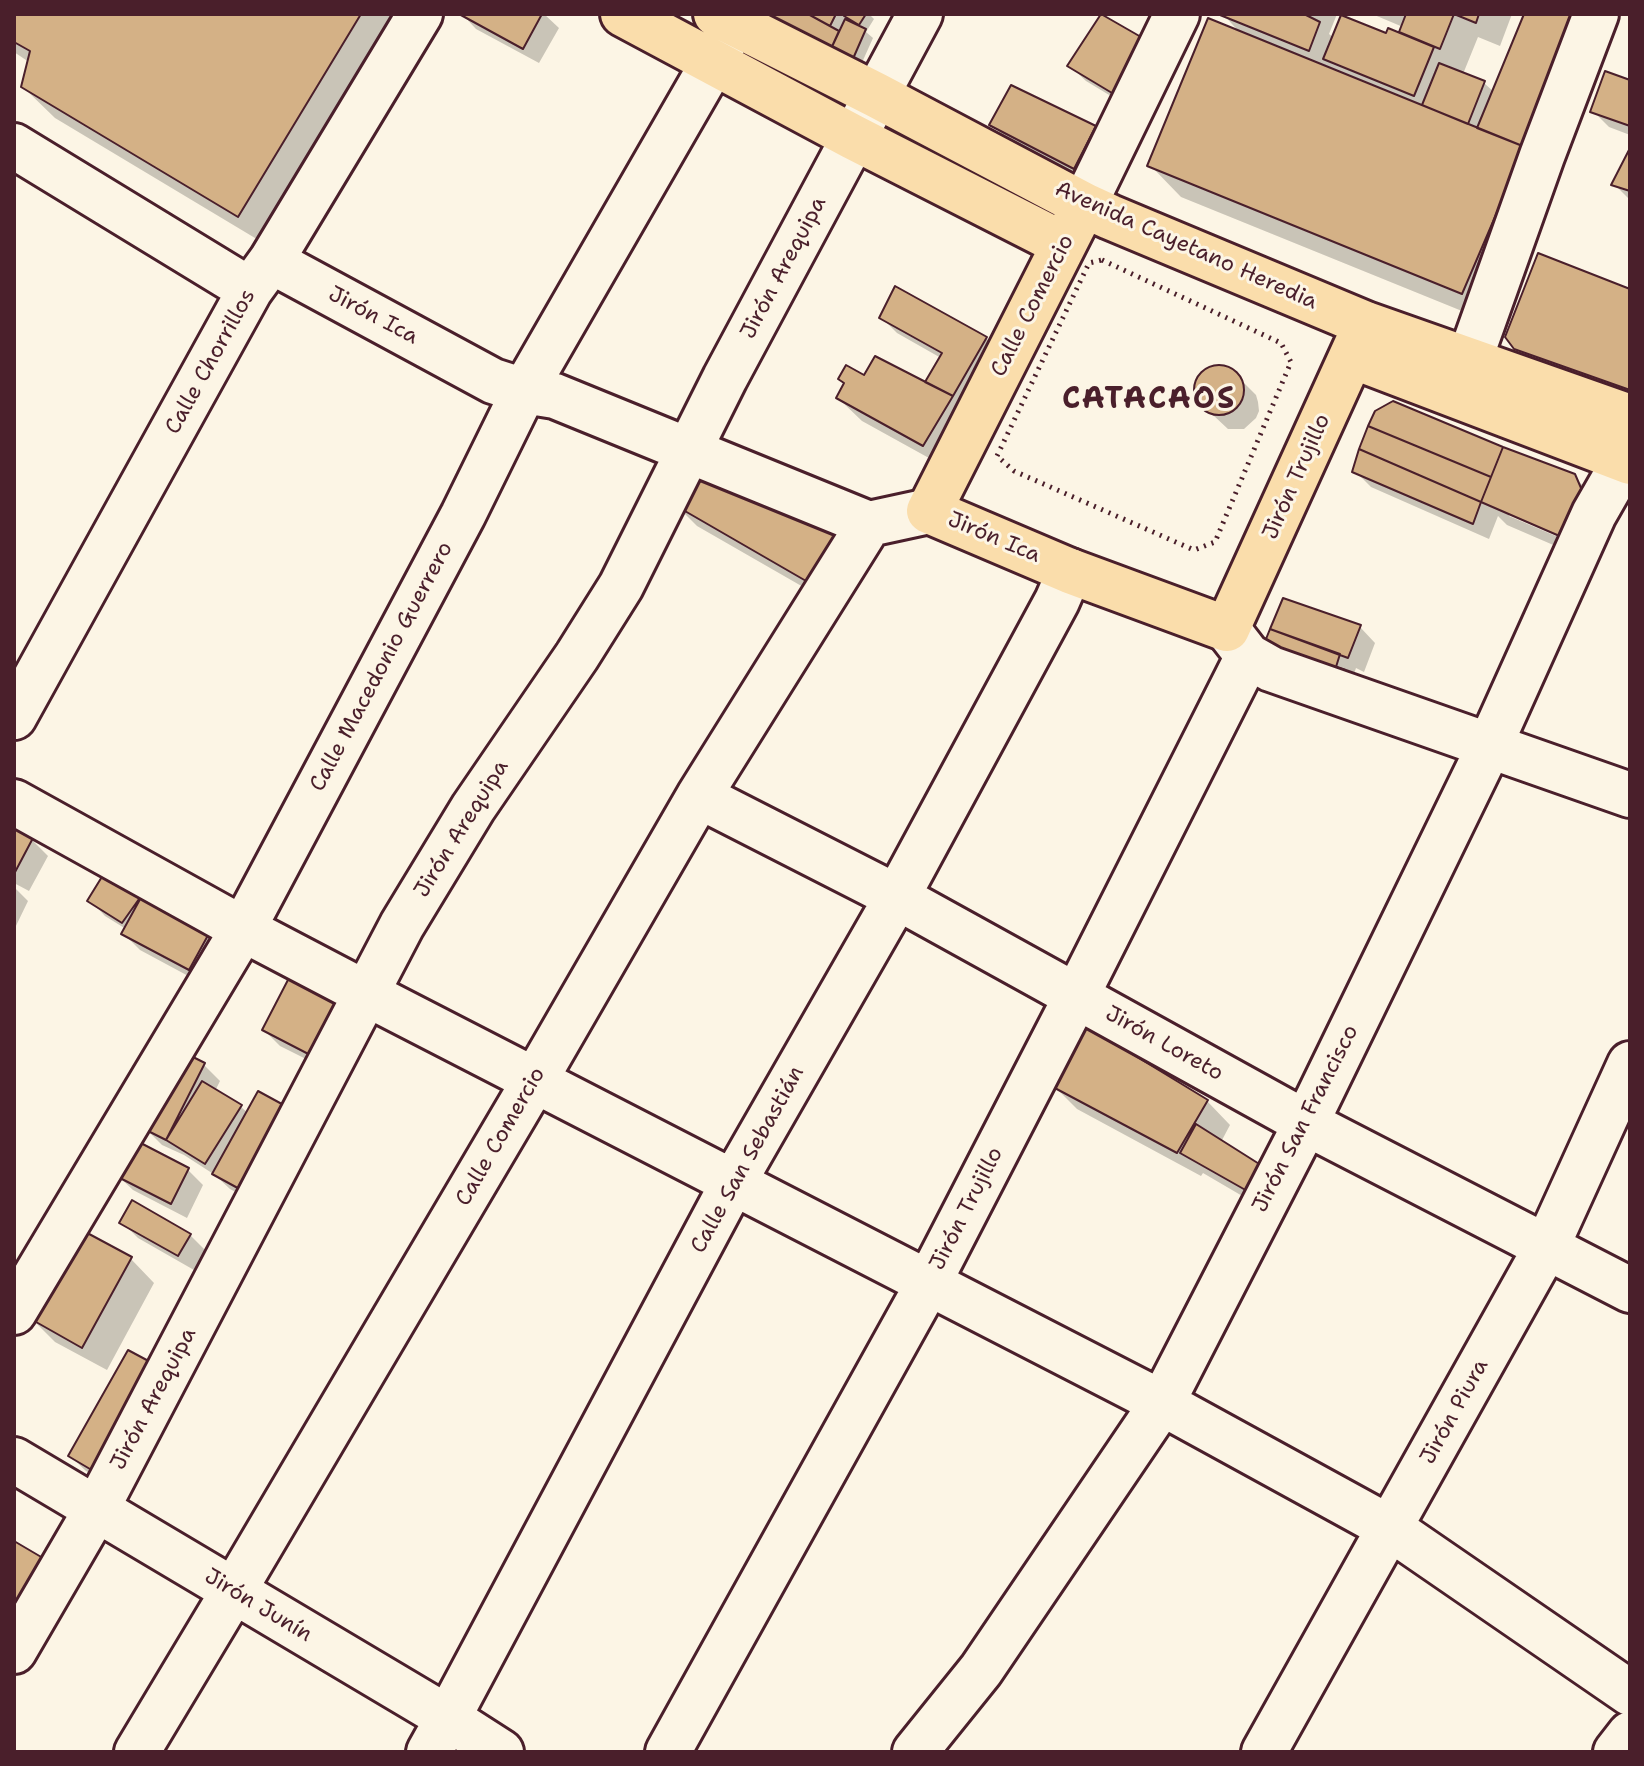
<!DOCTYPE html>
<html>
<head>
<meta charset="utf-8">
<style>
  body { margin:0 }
  #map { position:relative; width:1644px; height:1766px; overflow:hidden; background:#fcf5e5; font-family:"Shantell Sans",sans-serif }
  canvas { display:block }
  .frame { position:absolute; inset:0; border:16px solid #4a1f2b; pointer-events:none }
</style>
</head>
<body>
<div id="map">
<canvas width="1644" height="1766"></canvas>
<div class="frame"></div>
</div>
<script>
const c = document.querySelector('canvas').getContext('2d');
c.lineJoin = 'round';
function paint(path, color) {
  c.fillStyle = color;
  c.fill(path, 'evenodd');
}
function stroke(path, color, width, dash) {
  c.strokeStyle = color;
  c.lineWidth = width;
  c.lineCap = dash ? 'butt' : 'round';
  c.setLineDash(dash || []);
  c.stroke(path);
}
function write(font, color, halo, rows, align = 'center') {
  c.font = font + ' "Shantell Sans",sans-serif';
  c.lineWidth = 6;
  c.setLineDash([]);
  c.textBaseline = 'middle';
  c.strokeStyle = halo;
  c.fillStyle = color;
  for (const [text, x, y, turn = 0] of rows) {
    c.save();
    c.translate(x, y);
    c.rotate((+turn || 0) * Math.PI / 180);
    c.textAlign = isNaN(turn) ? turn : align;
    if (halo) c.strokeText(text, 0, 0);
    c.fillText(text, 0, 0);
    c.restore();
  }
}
paint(new Path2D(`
  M 14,14 L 411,14 L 270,247 L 55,118 L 23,87 L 29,62 L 14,52 Z
  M 462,14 L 544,14 L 559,28 L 539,63 L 476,29 Z
  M 772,14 L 869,14 L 874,19 L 866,32 L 873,38 L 860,67 Z
  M 1223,14 L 1337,14 L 1329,34 L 1334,38 L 1387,35 L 1407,38 L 1401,32 L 1403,27 L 1372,14 L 1512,14 L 1500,46 L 1478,37 L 1463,74 L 1484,83 L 1494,92 L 1526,14 L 1494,324 L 1181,197 L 1150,165 L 1241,34 Z
  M 1162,58 L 1134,110 L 1086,81 L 1070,66 Z
  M 1630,82 L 1630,135 L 1609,127 L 1593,111 Z
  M 992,124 L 1095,127 L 1111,143 L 1090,184 L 1007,140 Z
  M 1630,152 L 1630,200 L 1614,184 Z
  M 1630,291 L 1630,404 L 1540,372 L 1516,348 Z
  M 881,317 L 986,338 L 1001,354 L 947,468 L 862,421 L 838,398 L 926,384 L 941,358 L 897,333 Z
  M 1221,367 L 1228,369 L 1239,378 L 1256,395 L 1258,402 L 1259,411 L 1256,418 L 1244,429 L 1228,429 L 1199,402 L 1196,396 L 1195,388 L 1201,375 L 1206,370 Z
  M 1355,471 L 1573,476 L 1598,500 L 1588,560 L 1507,525 L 1498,516 L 1489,539 L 1371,487 ZM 1509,512 L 1574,540 L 1572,543 L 1509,516 Z
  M 673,502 L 847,526 L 838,607 L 697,526 Z
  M 1360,627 L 1375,643 L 1364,672 L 1356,668 L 1352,680 L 1278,669 Z
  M 14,830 L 32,840 L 48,856 L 29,891 L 14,883 Z
  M 109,870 L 226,946 L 205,985 L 140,950 L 124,934 L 126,929 L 105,916 L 90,900 Z
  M 14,887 L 28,901 L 14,930 Z
  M 291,978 L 334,1073 L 280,1046 L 264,1030 Z
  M 186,1055 L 204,1065 L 220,1081 L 215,1091 L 241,1107 L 248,1113 L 261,1206 L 230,1189 L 215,1175 L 184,1155 L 162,1145 L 146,1129 Z
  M 1053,1085 L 1207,1101 L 1230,1125 L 1221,1142 L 1273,1214 L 1203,1173 L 1201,1176 L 1077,1109 Z
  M 188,1170 L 203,1185 L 187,1218 L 133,1190 L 117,1175 Z
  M 122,1222 L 190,1235 L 206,1251 L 194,1270 L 138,1238 Z
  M 131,1259 L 154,1283 L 107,1370 L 55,1342 L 31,1318 Z
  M 154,1367 L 111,1486 L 86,1471 L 70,1456 Z`), '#0003');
const building = new Path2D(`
  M 14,14 L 361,14 L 238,217 L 21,87 L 30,51 L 14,42 Z
  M 459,14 L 542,14 L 523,49 Z
  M 770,14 L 808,14 L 839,31 L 830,51 L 772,20 Z
  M 808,14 L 836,14 L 830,26 Z
  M 846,14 L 866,14 L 859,25 L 844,16 Z
  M 1101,14 L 1148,41 L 1117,96 L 1067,66 Z
  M 1221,14 L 1304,14 L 1320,22 L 1309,51 L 1220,15 Z
  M 1406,14 L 1479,14 L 1476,23 L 1454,14 L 1440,49 L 1399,32 Z
  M 1524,14 L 1580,14 L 1525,147 L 1477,128 Z
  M 1341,15 L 1386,33 L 1388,28 L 1434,47 L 1414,96 L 1323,59 Z
  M 1208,18 L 1525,147 L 1462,294 L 1147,166 Z
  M 845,19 L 866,29 L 852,61 L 830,51 Z
  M 1439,63 L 1485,81 L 1468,124 L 1422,105 Z
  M 1605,71 L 1630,80 L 1630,126 L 1590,112 Z
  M 1011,85 L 1096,126 L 1074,169 L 989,125 Z
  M 1630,148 L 1630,191 L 1611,185 Z
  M 1538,253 L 1630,289 L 1630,390 L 1514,349 L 1505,337 Z
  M 895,286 L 987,337 L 953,396 L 925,382 L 942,353 L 879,318 Z
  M 875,356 L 953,396 L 923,446 L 836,398 L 844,383 L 838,379 L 846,365 L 864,375 Z
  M1194 390a25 25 0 1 1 50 0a25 25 0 1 1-50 0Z
  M 1393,401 L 1503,447 L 1491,477 L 1368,426 L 1375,411 Z
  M 1368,426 L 1491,477 L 1481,502 L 1359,449 Z
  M 1503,447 L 1575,474 L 1584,495 L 1564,538 L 1481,502 Z
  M 1359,449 L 1481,502 L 1473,524 L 1352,472 Z
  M 694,459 L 849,525 L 813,585 L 671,503 Z
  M 1283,598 L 1361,625 L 1348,658 L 1270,629 Z
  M 1270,629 L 1340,654 L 1336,667 L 1345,670 L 1343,680 L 1260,654 Z
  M 14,828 L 33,838 L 14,874 Z
  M 108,867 L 144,892 L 122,923 L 87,901 Z
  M 144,892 L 212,928 L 189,970 L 121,934 Z
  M 290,976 L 346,1004 L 318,1059 L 262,1030 Z
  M 1083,1024 L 1208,1100 L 1177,1153 L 1051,1086 Z
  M 185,1053 L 205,1063 L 166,1140 L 144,1129 Z
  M 202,1081 L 242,1105 L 205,1164 L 166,1140 Z
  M 258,1091 L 291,1109 L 245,1192 L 212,1174 Z
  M 1196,1124 L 1264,1167 L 1249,1192 L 1180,1153 Z
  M 133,1139 L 189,1168 L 171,1204 L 114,1175 Z
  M 132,1200 L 191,1234 L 178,1256 L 119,1223 Z
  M 78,1228 L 132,1257 L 82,1348 L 29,1318 Z
  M 128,1350 L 156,1365 L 95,1472 L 68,1456 Z
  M 14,1541 L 48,1561 L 14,1618 Z`);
paint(building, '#d4b186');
stroke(building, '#4a1f2b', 2);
const minor = new Path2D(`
  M 14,146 L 250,290
  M 1084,205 L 1177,14
  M 271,261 L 493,381 L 524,391 L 555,396 L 869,524 L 929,511
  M 1469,361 L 1542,156 L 1596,14
  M 1231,634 L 1248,656 L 1271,669 L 1630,795
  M 14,717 L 250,290 L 271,261 L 420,14
  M 699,796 L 897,897 L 1306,1123 L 1630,1290
  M 14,802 L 243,929 L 367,994 L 1162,1403 L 1390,1528 L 1630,1693
  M 14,1312 L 243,929 L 463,515 L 524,391 L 713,63 L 730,30
  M 14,1460 L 448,1718 L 501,1752
  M 14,1651 L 96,1510 L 402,925 L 473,808 L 577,656 L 621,586 L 725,378 L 920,14
  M 137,1752 L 233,1592 L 535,1080 L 699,796 L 869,524
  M 429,1752 L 448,1718 L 733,1183 L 897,897 L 1057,601 L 1070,571
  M 668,1752 L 929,1282 L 1077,995 L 1248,656
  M 915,1752 L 981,1670 L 1162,1403 L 1306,1123 L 1489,747 L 1594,514 L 1625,460 L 1630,447
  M 1264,1752 L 1547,1246 L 1630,1064
  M 1616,1752 L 1630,1734`);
const major = new Path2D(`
  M 623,14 L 853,137 L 1063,244
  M 716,14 L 876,95 L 1084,205 L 1110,217 L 1366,324 L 1630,417
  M 1084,205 L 929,511 L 1070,571 L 1227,629 L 1366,324
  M 1352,356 L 1630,462`);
stroke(minor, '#4a1f2b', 50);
stroke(major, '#4a1f2b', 50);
stroke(new Path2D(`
  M 1102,260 L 1281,343 L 1291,362 L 1215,542 L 1194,550 L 1014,471 L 997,456 L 1089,263 Z`), '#4a1f2b', 5, [2, 6]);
stroke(minor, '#fcf5e5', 44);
stroke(major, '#faddab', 44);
write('22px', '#4a1f2b', '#fcf5e5', [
  ["Avenida Cayetano Heredia",1186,246,24],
  ["Jirón Arequipa",784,268,-62],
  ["Calle Comercio",1033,306,-63],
  ["Jirón Ica",373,316,28],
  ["Calle Chorrillos",211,362,-61],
  ["Jirón Trujillo",1297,477,-66],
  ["Jirón Ica",994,538,23],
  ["Calle Macedonio Guerrero",382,667,-62],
  ["Jirón Arequipa",462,829,-58],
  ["Jirón Loreto",1164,1044,29],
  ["Jirón San Francisco",1306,1119,-63],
  ["Calle Comercio",501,1137,-60],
  ["Calle San Sebastián",748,1160,-61],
  ["Jirón Trujillo",967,1209,-63],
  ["Jirón Arequipa",154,1399,-62],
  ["Jirón Piura",1455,1412,-61],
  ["Jirón Junín",258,1606,31]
]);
c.letterSpacing = '2px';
write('bold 30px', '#4a1f2b', '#fcf5e5', [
  ["CATACAOS",1149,400]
]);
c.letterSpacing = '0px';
</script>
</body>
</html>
